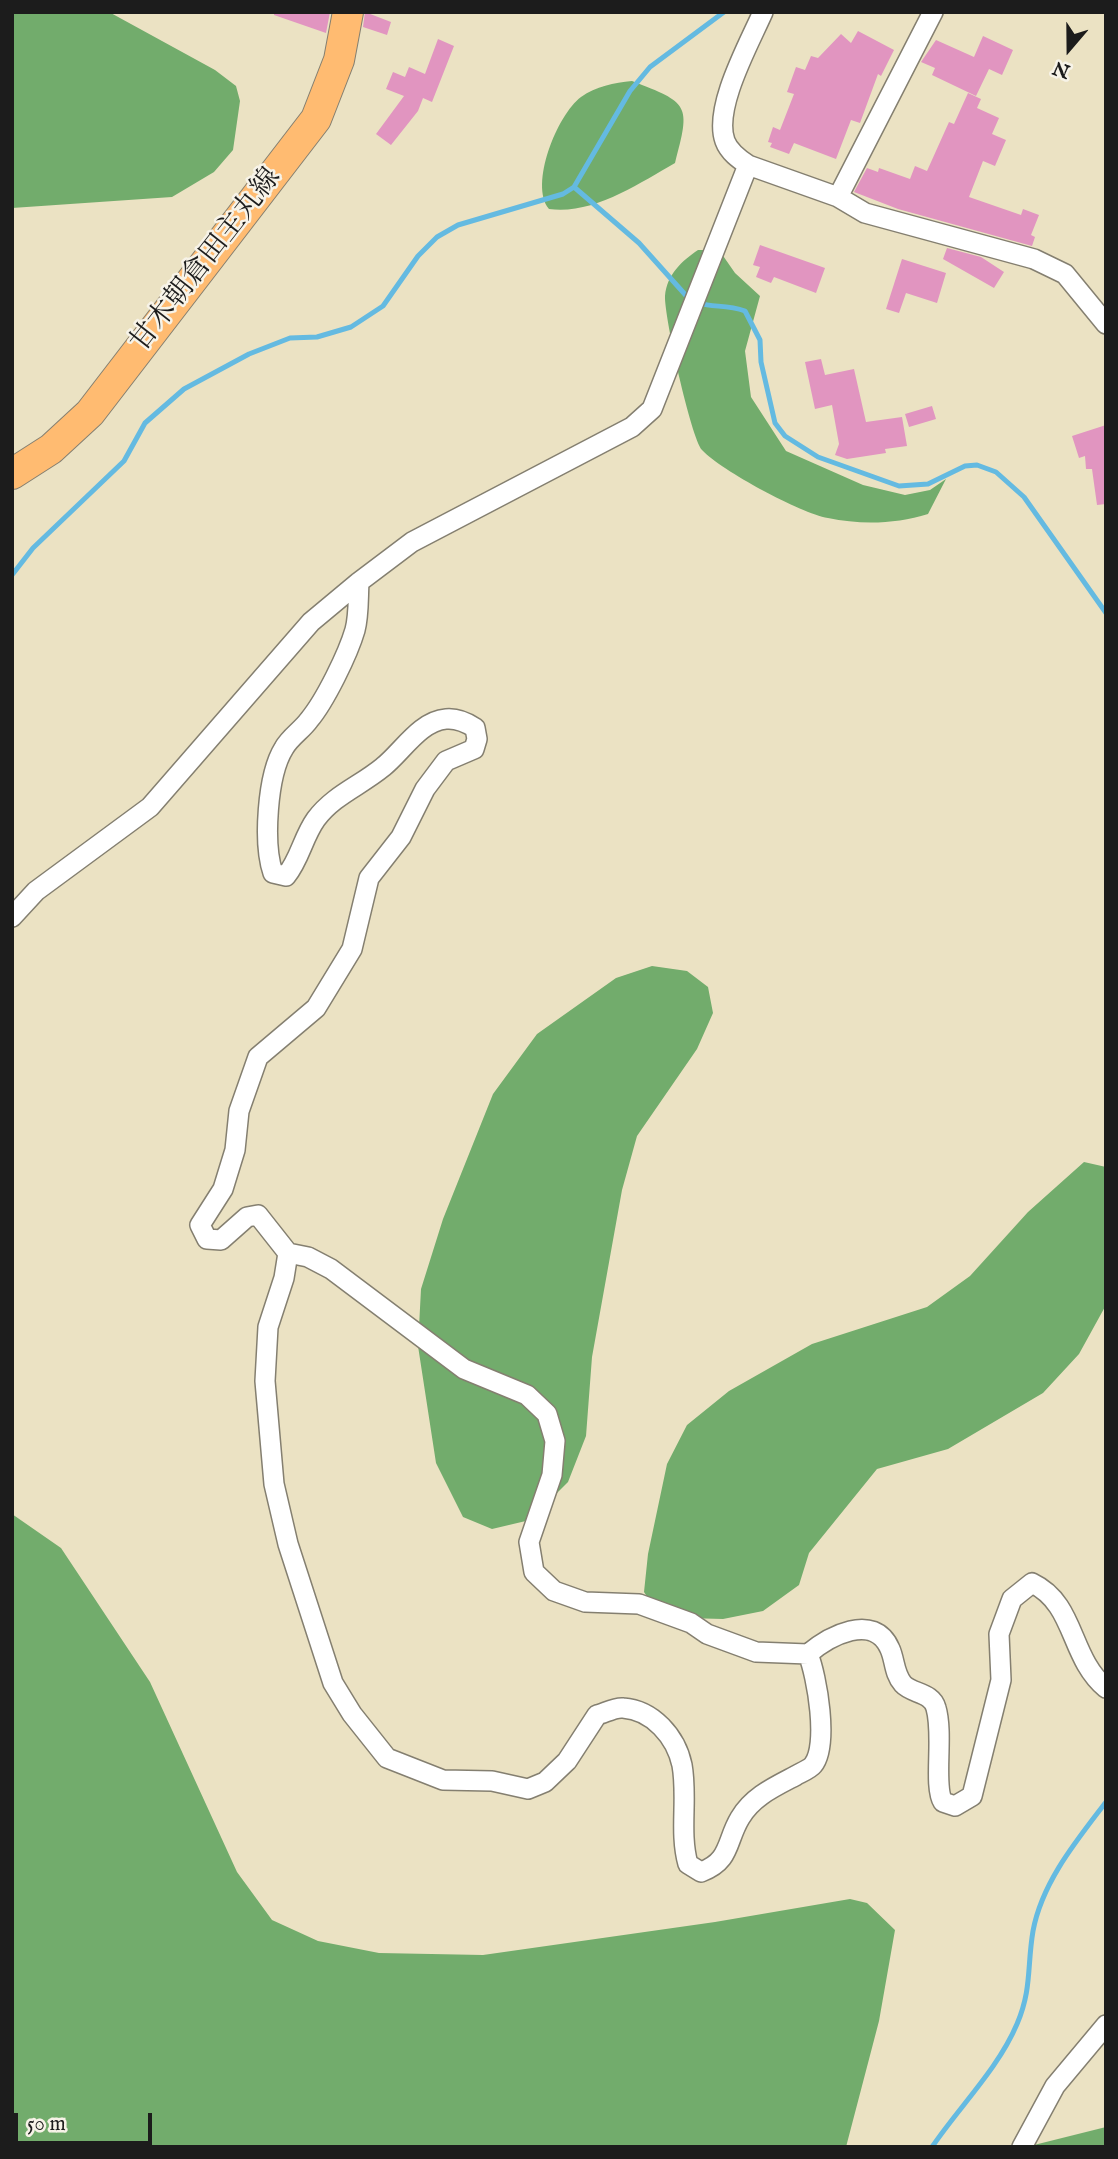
<!DOCTYPE html>
<html>
<head>
<meta charset="utf-8">
<style>
  body { margin:0 }
  #map { position:relative; width:1118px; height:2159px; overflow:hidden; background:#ebe2c3; font-family:"IM FELL English",serif }
  canvas { display:block }
  .frame { position:absolute; inset:0; border:14px solid #1c1c1c; pointer-events:none }
  .north { position:absolute; left:1034px; top:14px; width:70px; height:70px; -webkit-text-stroke:5px #f7f3e8; paint-order:stroke; rotate:200deg; font-size:19px; font-weight:700; line-height:28px; text-align:center; color:#1c1c1c }
  .north::after { content:''; display:block; margin:auto; width:24px; height:32px; background:#1c1c1c; clip-path:polygon(50% 0,100% 100%,50% 72%,0 100%) }
  .scale { position:absolute; left:14px; top:2113px; width:138px; height:32px; box-sizing:border-box; border:4px solid #1c1c1c; border-top:0; padding-left:9px; font-size:21px; line-height:24px; white-space:nowrap; color:#1c1c1c; -webkit-text-stroke:5px #f7f3e8; paint-order:stroke }
</style>
</head>
<body>
<div id="map">
<canvas width="1118" height="2159"></canvas>
<div class="frame"></div>
<div class="north">N</div>
<div class="scale">50 m</div>
</div>
<script>
const c = document.querySelector('canvas').getContext('2d');
c.lineJoin = 'round';
function paint(path, color) {
  c.fillStyle = color;
  c.fill(path, 'evenodd');
}
function stroke(path, color, width, dash) {
  c.strokeStyle = color;
  c.lineWidth = width;
  c.lineCap = dash ? 'butt' : 'round';
  c.setLineDash(dash || []);
  c.stroke(path);
}
function write(font, color, halo, rows, align = 'center') {
  c.font = font + ' "IM FELL English","Noto Serif JP",serif';
  c.lineWidth = 5;
  c.setLineDash([]);
  c.textBaseline = 'middle';
  c.strokeStyle = halo;
  c.fillStyle = color;
  for (const [text, x, y, turn = 0] of rows) {
    c.save();
    c.translate(x, y);
    c.rotate((+turn || 0) * Math.PI / 180);
    c.textAlign = isNaN(turn) ? turn : align;
    if (halo) c.strokeText(text, 0, 0);
    c.fillText(text, 0, 0);
    c.restore();
  }
}
paint(new Path2D(`
  M 12,12 L 109,12 L 215,70 L 236,86 L 240,101 L 233,150 L 214,172 L 172,197 L 12,208 Z
  M 632,81 C 689,103 691,104 675,163 C 638,184 593,215 549,209 C 529,185 557,115 581,97 C 596,86 614,83 632,81 Z
  M 698,250 L 719,250 L 735,273 L 760,296 L 745,351 L 751,397 L 786,451 L 863,485 L 905,495 L 930,490 L 946,479 L 928,514 C 896,524 861,525 828,518 C 800,513 722,471 702,450 C 691,437 664,316 665,296 C 667,274 682,261 698,250 Z
  M 652,966 L 687,971 L 708,987 L 713,1013 L 697,1049 L 637,1136 L 622,1190 L 592,1357 L 586,1436 L 568,1482 L 530,1520 L 492,1529 L 463,1517 L 436,1463 L 418,1346 L 421,1289 L 443,1219 L 493,1094 L 537,1034 L 616,978 Z
  M 1084,1162 L 1106,1167 L 1106,1305 L 1079,1354 L 1043,1393 L 948,1449 L 877,1469 L 809,1553 L 799,1585 L 763,1611 L 723,1619 L 686,1618 L 656,1610 L 644,1592 L 648,1554 L 667,1464 L 687,1425 L 729,1391 L 812,1344 L 927,1307 L 970,1276 L 1028,1212 Z
  M 12,1514 L 61,1548 L 150,1682 L 237,1872 L 272,1920 L 318,1941 L 379,1953 L 483,1955 L 715,1922 L 850,1899 L 867,1903 L 895,1930 L 879,2021 L 846,2147 L 12,2147 Z
  M 1106,2127 L 1106,2147 L 1026,2147 Z`), '#72ac6c');
stroke(new Path2D(`
  M 574,187 L 639,243 L 690,300
  M 699,303 C 713,308 726,304 745,311 L 760,340 L 761,362 L 775,423 L 785,436 L 818,457 L 899,486 L 928,484 L 965,466 L 977,465 L 996,472 L 1024,497 L 1106,613
  M 12,575 L 33,548 L 124,461 L 145,423 L 184,389 L 249,354 L 290,338 L 317,337 L 351,327 L 383,306 L 418,256 L 437,237 L 458,225 L 563,194 L 574,187 L 630,91 L 650,67 L 724,12
  M 932,2147 C 959,2107 998,2069 1017,2024 C 1032,1989 1027,1966 1033,1931 C 1042,1882 1077,1840 1106,1802`), '#64bae1', 5);
paint(new Path2D(`
  M 274,12 L 330,12 L 326,33 L 274,15 Z
  M 365,12 L 391,22 L 387,35 L 363,27 Z
  M 858,31 L 894,50 L 881,76 L 878,74 L 860,123 L 851,120 L 836,159 L 794,143 L 789,154 L 770,147 L 772,143 L 768,142 L 773,127 L 780,130 L 794,94 L 787,92 L 796,67 L 805,70 L 811,56 L 818,58 L 841,34 L 851,43 Z
  M 983,36 L 1013,50 L 1002,75 L 989,69 L 976,96 L 932,75 L 935,68 L 921,62 L 936,40 L 974,57 Z
  M 438,39 L 454,46 L 432,102 L 423,98 L 418,111 L 391,145 L 376,134 L 404,96 L 386,89 L 393,72 L 405,77 L 409,67 L 425,74 Z
  M 968,93 L 981,99 L 977,108 L 999,118 L 992,134 L 1006,140 L 995,166 L 983,161 L 969,197 L 1021,215 L 1023,209 L 1039,215 L 1031,235 L 1035,237 L 1032,246 L 898,209 L 854,192 L 867,168 L 878,172 L 879,168 L 910,179 L 915,166 L 927,171 L 949,122 L 954,124 Z
  M 760,245 L 825,268 L 816,293 L 774,277 L 771,283 L 756,277 L 760,267 L 753,265 Z
  M 947,248 L 981,257 L 1004,272 L 994,288 L 943,259 Z
  M 902,259 L 946,273 L 937,303 L 906,293 L 899,313 L 886,309 Z
  M 821,359 L 825,375 L 854,369 L 866,422 L 902,417 L 907,446 L 885,449 L 886,453 L 847,459 L 835,455 L 839,444 L 832,405 L 815,409 L 805,362 Z
  M 932,406 L 936,419 L 909,427 L 905,414 Z
  M 1106,425 L 1106,504 L 1097,505 L 1092,469 L 1086,469 L 1085,456 L 1079,458 L 1072,436 Z`), '#e195c0');
const street = new Path2D(`
  M 763,12 C 749,44 713,108 725,141 C 729,152 739,159 748,165 L 838,197 L 865,213 L 1034,259 L 1065,274 L 1106,324
  M 838,197 L 933,12
  M 359,582 C 358,597 359,615 355,630 C 348,654 325,701 309,720 C 302,730 290,737 284,748 C 267,775 263,844 273,873 L 286,876 C 300,859 303,837 316,819 C 334,795 360,786 383,767 C 402,752 420,721 446,719 C 457,718 466,722 475,728 L 477,739 L 474,749 L 446,761 L 425,789 L 401,837 L 369,878 L 352,949 L 316,1008 L 258,1057 L 239,1111 L 235,1150 L 223,1189 L 200,1225 L 207,1239 L 221,1240 L 247,1217 L 258,1215 L 288,1253 L 308,1257 L 331,1269 L 464,1369 L 527,1395 L 547,1414 L 555,1441 L 552,1475 L 529,1542 L 534,1572 L 554,1591 L 585,1602 L 639,1604 L 691,1623 L 707,1634 L 756,1652 L 808,1654 C 828,1637 874,1611 890,1649 C 895,1660 894,1674 903,1684 C 912,1694 932,1692 936,1708 C 944,1735 933,1786 943,1802 L 955,1806 L 972,1796 L 1001,1680 L 999,1634 L 1012,1599 L 1032,1583 C 1076,1604 1069,1657 1106,1688
  M 12,917 L 36,891 L 150,807 L 311,622 L 359,582 L 412,542 L 632,427 L 652,409 L 748,165
  M 288,1253 L 284,1278 L 268,1327 L 265,1381 L 274,1484 L 288,1544 L 333,1683 L 352,1714 L 387,1758 L 443,1780 L 492,1781 L 528,1789 L 545,1782 L 567,1761 L 597,1715 C 605,1713 615,1707 623,1708 C 653,1710 676,1737 682,1765 C 688,1798 679,1832 688,1864 L 701,1872 C 731,1861 726,1841 740,1818 C 752,1797 774,1787 795,1776 C 800,1773 810,1769 813,1765 C 829,1746 817,1676 808,1654
  M 1022,2147 L 1055,2086 L 1106,2025`);
const primary = new Path2D(`
  M 12,474 L 51,449 L 90,413 L 316,119 L 339,60 L 348,12`);
stroke(street, '#847f70', 22);
stroke(primary, '#847f70', 32);
stroke(street, '#fff', 19);
stroke(primary, '#ffbb71', 30);
write('28px', '#1c1c1c', '#f7f3e8', [
  ["甘木朝倉田主丸線",207,261,-52]
]);
</script>
</body>
</html>
